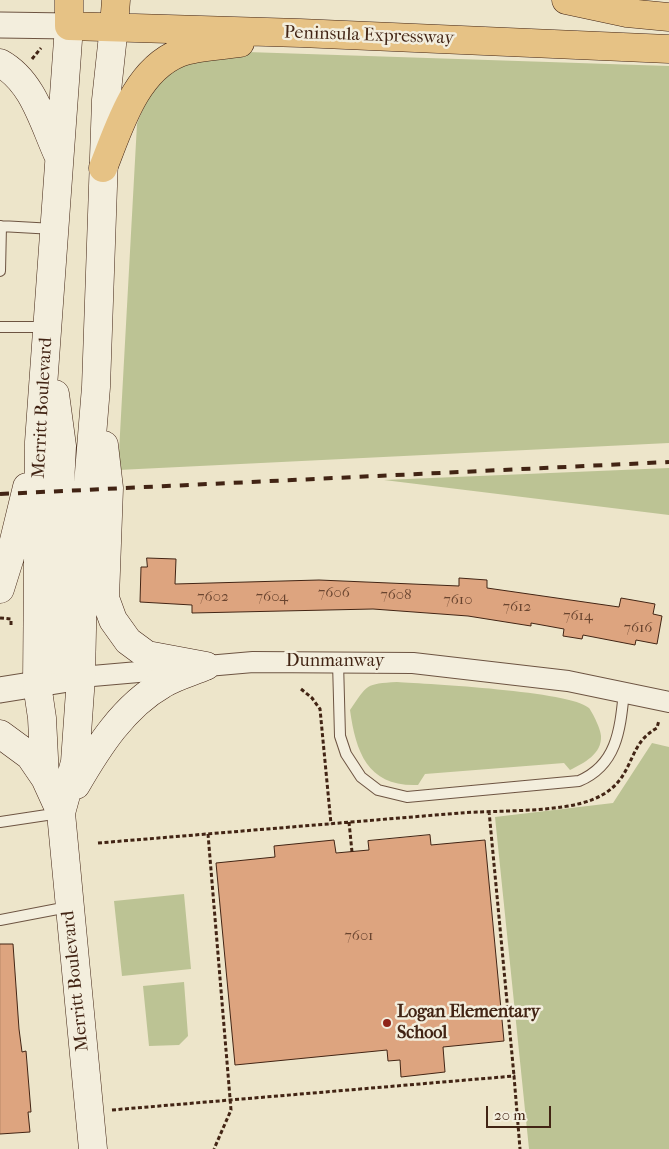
<!DOCTYPE html>
<html>
<head>
<meta charset="utf-8">
<style>
  body { margin:0 }
  #map { position:relative; width:669px; height:1149px; overflow:hidden; background:#ede5ca; font-family:"IM FELL French Canon",serif }
  canvas { display:block }
  .scale { position:absolute; left:486px; top:1106px; width:65px; height:22px; box-sizing:border-box; border:2px solid #422414; border-top:0; padding-left:6px; font-size:15px; line-height:18px; white-space:nowrap; color:#422414; -webkit-text-stroke:4px #f3eedd; paint-order:stroke }
</style>
</head>
<body>
<div id="map">
<canvas width="669" height="1149"></canvas>
<div class="scale">20 m</div>
</div>
<script>
const c = document.querySelector('canvas').getContext('2d');
c.lineJoin = 'round';
function paint(path, color) {
  c.fillStyle = color;
  c.fill(path, 'evenodd');
}
function stroke(path, color, width, dash) {
  c.strokeStyle = color;
  c.lineWidth = width;
  c.lineCap = dash ? 'butt' : 'round';
  c.setLineDash(dash || []);
  c.stroke(path);
}
function write(font, color, halo, rows, align = 'center') {
  c.font = font + ' "IM FELL French Canon",serif';
  c.lineWidth = 5;
  c.setLineDash([]);
  c.textBaseline = 'middle';
  c.strokeStyle = halo;
  c.fillStyle = color;
  for (const [text, x, y, turn = 0] of rows) {
    c.save();
    c.translate(x, y);
    c.rotate((+turn || 0) * Math.PI / 180);
    c.textAlign = isNaN(turn) ? turn : align;
    if (halo) c.strokeText(text, 0, 0);
    c.fillText(text, 0, 0);
    c.restore();
  }
}
paint(new Path2D(`
  M 247,52 L 669,66 L 669,443 L 118,470 L 137,124 C 148,96 162,65 193,55 C 207,51 232,53 247,52 Z
  M 669,468 L 669,515 L 384,480 Z
  M 397,682 C 428,684 571,691 589,708 C 593,713 601,730 601,736 C 602,754 584,763 570,770 L 564,763 L 425,774 L 418,785 C 368,787 356,753 350,710 C 368,684 365,684 397,682 Z
  M 652,743 L 669,747 L 669,1149 L 529,1149 L 495,817 L 613,803 Z
  M 184,894 L 191,969 L 122,976 L 114,901 Z
  M 184,982 L 188,1036 L 179,1045 L 149,1046 L 143,986 Z`), '#bcc394');
const building = new Path2D(`
  M 147,558 L 176,559 L 175,584 L 319,580 L 459,586 L 459,578 L 487,580 L 487,588 L 619,607 L 621,598 L 655,604 L 653,614 L 662,616 L 657,644 L 636,640 L 635,645 L 583,635 L 582,639 L 563,636 L 564,629 L 531,623 L 531,626 L 468,616 L 373,609 L 192,613 L 192,605 L 140,602 L 141,567 L 147,567 Z
  M 430,835 L 431,845 L 485,840 L 504,1041 L 443,1047 L 445,1072 L 401,1077 L 400,1060 L 388,1061 L 387,1050 L 235,1065 L 216,863 L 275,857 L 274,846 L 334,840 L 336,853 L 369,850 L 368,841 Z
  M 0,944 L 13,944 L 19,1029 L 22,1052 L 26,1051 L 31,1112 L 28,1112 L 30,1132 L 0,1134 Z`);
paint(building, '#dda47f');
stroke(building, '#422414', 1);
const service = new Path2D(`
  M 0,226 L 54,229
  M 0,271 L 1,226
  M 0,327 L 46,327
  M 338,662 L 340,736 L 346,754 L 361,777 L 378,790 L 407,797 L 579,781 C 617,765 620,730 624,692
  M 0,822 L 60,813
  M 0,920 L 68,907`);
const minor = new Path2D(`
  M 81,677 L 253,662 L 413,663 L 568,681 L 669,702`);
const tertiary = new Path2D(`
  M 0,25 L 69,26
  M 0,690 L 81,677`);
const secondary = new Path2D(`
  M 69,26 L 39,442 L 37,684 L 42,718 L 45,778 L 61,813 L 93,1149
  M 0,63 C 33,81 43,122 58,155
  M 55,394 L 62,446 L 56,564 L 56,643 L 61,661 L 81,677
  M 104,445 L 109,488 L 105,598 L 113,620 L 128,641 L 147,655 L 206,666
  M 0,589 L 10,557 L 27,487
  M 0,734 L 30,756 L 45,778
  M 76,785 C 98,747 124,706 163,684 C 176,676 192,672 206,666
  M 61,813 L 75,762 L 81,677 L 84,534 L 96,387 L 106,100 L 114,26`);
const primary = new Path2D(`
  M 69,0 L 69,26 L 300,33 L 669,49
  M 566,0 L 627,13 L 669,17
  M 114,26 L 116,0
  M 103,168 C 119,128 135,71 179,53 C 197,46 221,46 240,43`);
stroke(service, '#6d5442', 12);
stroke(minor, '#6d5442', 22);
stroke(tertiary, '#6d5442', 27);
stroke(secondary, '#422414', 29);
stroke(primary, '#422414', 29);
stroke(new Path2D(`
  M 32,59 L 41,48
  M 0,618 L 11,619 L 11,625
  M 301,689 L 312,698 L 320,709 L 331,824
  M 489,811 L 514,1076
  M 349,822 L 352,852
  M 208,834 L 231,1110 L 214,1149
  M 98,843 C 219,833 339,823 460,813 C 499,810 560,813 594,799 C 637,781 624,746 657,728 L 659,720
  M 112,1110 L 514,1076 L 520,1149`), '#422414', 3, [4, 2.5]);
stroke(service, '#f3eedd', 10);
stroke(minor, '#f3eedd', 20);
stroke(tertiary, '#f3eedd', 25);
stroke(secondary, '#f3eedd', 28);
stroke(primary, '#e6c285', 28);
stroke(new Path2D(`
  M 0,494 L 669,462`), '#422414', 4, [9, 9]);
for (const [x, y, r, color] of [
  [387,1023,5,"#8f2418"]
]) {
  const dot = new Path2D();
  dot.arc(x, y, r, 0, 2 * Math.PI);
  c.fillStyle = color;
  c.fill(dot);
  stroke(dot, '#f3eedd', 2);
}
write('15px', '#69442f', null, [
  ["7606",334,593],
  ["7608",396,595],
  ["7602",213,597],
  ["7604",272,597],
  ["7610",458,600],
  ["7612",517,607],
  ["7614",578,616],
  ["7616",638,628],
  ["7601",359,936]
]);
write('18px', '#422414', '#f3eedd', [
  ["Peninsula Expressway",369,36,2],
  ["Merritt Boulevard",43,408,-87],
  ["Dunmanway",335,662],
  ["Merritt Boulevard",76,981,-96]
]);
write('bold 18px', '#422414', '#f3eedd', [
  ["Logan Elementary",397,1013],
  ["School",397,1034]
], 'left');
</script>
</body>
</html>
